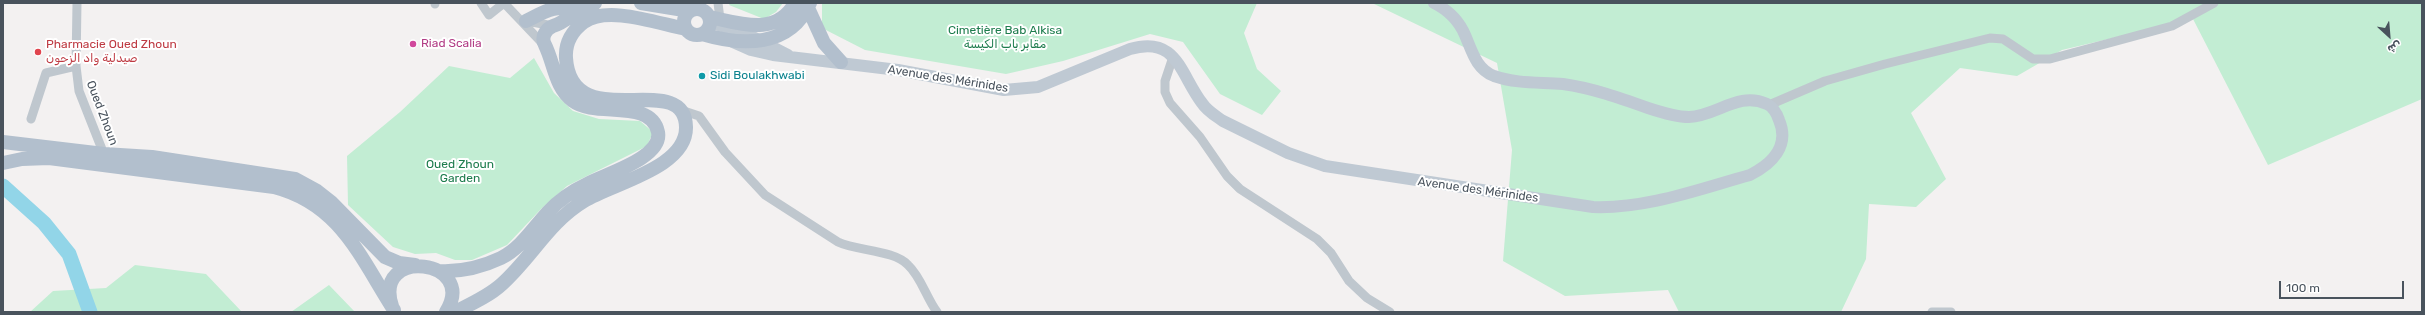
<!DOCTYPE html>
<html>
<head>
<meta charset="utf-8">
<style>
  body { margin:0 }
  #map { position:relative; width:2425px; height:315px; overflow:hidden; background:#f3f1f1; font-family:Rubik,"Noto Naskh Arabic",sans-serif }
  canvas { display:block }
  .frame { position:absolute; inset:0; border:4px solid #49535d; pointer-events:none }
  .north { position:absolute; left:2369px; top:16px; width:40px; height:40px; -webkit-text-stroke:3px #fff; paint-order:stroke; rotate:154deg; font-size:11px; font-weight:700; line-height:16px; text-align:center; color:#49535d }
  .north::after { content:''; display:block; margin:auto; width:14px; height:18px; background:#49535d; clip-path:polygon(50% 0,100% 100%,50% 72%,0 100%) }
  .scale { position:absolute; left:2279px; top:281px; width:125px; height:18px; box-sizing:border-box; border:2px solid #49535d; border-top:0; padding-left:5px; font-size:12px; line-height:14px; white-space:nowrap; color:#49535d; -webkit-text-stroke:3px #fff; paint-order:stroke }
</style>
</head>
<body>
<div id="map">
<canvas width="2425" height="315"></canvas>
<div class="frame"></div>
<div class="north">ش</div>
<div class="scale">100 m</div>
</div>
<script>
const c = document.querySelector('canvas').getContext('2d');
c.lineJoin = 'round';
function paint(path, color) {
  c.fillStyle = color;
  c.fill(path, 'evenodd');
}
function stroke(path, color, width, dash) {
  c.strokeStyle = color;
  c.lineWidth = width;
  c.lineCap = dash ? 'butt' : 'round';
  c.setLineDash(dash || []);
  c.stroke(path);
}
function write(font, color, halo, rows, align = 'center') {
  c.font = font + ' Rubik,"Noto Naskh Arabic",sans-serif';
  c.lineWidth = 4;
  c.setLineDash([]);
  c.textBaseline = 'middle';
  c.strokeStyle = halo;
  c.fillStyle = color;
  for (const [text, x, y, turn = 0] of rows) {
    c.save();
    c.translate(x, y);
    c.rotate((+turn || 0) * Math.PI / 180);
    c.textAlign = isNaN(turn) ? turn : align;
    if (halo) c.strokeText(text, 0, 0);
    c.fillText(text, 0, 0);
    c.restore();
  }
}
paint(new Path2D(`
  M 730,3 L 783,3 L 776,12 L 764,19 L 729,5 Z
  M 822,3 L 1257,3 L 1244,33 L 1257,69 L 1281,91 L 1262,115 L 1220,94 L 1183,42 L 1150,34 L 1063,61 L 1006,74 L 865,50 L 822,28 Z
  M 1372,3 L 2422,3 L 2422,99 L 2268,165 L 2193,19 L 2062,50 L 2017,76 L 1960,68 L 1911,113 L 1946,179 L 1916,207 L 1869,204 L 1866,259 L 1841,312 L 1679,312 L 1668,290 L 1565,296 L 1503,261 L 1512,150 L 1497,63 Z
  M 534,58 L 554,93 L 573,111 L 599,119 L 640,121 L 653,132 L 647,146 L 567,186 L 541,209 L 507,245 L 472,260 L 455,260 L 436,253 L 415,254 L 393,247 L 348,205 L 347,156 L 400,112 L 449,66 L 510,78 Z
  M 135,265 L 206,274 L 242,312 L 30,312 L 53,291 L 106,288 Z
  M 329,285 L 355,312 L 291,312 Z`), '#c2edd3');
stroke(new Path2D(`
  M 3,186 L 44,223 L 69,254 L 90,312`), '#92d5e8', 15);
stroke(new Path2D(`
  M 481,3 L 489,15 L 504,3
  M 504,3 L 544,45
  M 718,3 L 720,19
  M 435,4 L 435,3
  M 527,21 L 553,26
  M 1173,57 L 1165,81 L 1165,92 L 1170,103 L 1200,137 L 1227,176 L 1240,189 L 1317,239 L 1331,253 L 1349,281 L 1367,298 L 1390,312
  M 76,66 L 79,91 L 105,157
  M 1769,105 L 1825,81 L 1885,64 L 1990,38 L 2003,39 L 2033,59 L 2050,59 L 2172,26 L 2214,3
  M 681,110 L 699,116 L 725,152 L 765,195 L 838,242 C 857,251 894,250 908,265 C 921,277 926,297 937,312
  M 31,119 L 46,73 L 76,66 L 77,3
  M 1932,312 L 1951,312`), '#bfc7ce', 9);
stroke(new Path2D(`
  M 713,23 L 749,35 L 788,55
  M 733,42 L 751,50 L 773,55 L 898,70 L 1004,90 L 1038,87 L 1130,49 C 1177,35 1180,74 1202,103 C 1207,111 1216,116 1223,121 L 1288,153 L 1325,166 L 1593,207 C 1647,209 1699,189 1750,175 C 1772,164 1790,146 1779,120 C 1777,114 1773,107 1767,104 C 1738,91 1717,116 1689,117 C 1675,117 1660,112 1648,108 C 1620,98 1592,88 1563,84 C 1540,82 1517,84 1494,76 C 1476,69 1472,51 1465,35 C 1459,21 1448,10 1434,3`), '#bfc9d3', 12);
stroke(new Path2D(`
  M 641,3 L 690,11
  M 808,8 L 824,43 L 841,62
  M684 22a13 13 0 1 1 26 0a13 13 0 1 1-26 0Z
  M 709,17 C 740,23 776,37 795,3
  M 526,21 C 544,12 557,3 576,11
  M 702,34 C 742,46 790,48 810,3
  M 3,142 L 104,154 L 152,157 L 295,179 L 317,191 L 331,202 L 385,257 L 399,263 L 415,265
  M 3,163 L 22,159 L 49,158 L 274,187 C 340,204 360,257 394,310
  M 439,271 C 459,272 482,267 501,258 C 521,248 533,228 548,212 C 559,200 572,191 587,184 C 605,174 663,158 658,132 C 651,98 595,118 573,101 C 555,88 554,63 545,45 C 541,38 545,29 553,26 C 568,22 578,7 595,3
  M 392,306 C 372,246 479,259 446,312
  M 455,312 C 471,304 489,296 502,284 C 532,257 549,222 584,201 C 613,183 687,168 686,127 C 685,67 571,138 566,58 C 565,43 572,31 584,22 C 608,5 659,24 686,29`), '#b2bfcd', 14);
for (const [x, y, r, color] of [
  [413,44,4,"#d1479c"],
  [38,52,4,"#e0444e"],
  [702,76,4,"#0f9aa8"]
]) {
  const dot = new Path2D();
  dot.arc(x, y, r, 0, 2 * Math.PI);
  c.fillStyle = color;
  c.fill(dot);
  stroke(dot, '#fff', 1.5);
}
write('12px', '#1d7c4d', '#fff', [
  ["Cimetière Bab Alkisa",1005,31],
  ["مقابر باب الكيسة",1005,45],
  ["Oued Zhoun",460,165],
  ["Garden",460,179]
]);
write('12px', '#b23c85', '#fff', [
  ["Riad Scalia",421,44]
], 'left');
write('12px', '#be3a42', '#fff', [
  ["Pharmacie Oued Zhoun",46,45],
  ["صيدلية واد الزحون",46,59]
], 'left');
write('12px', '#0d838f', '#fff', [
  ["Sidi Boulakhwabi",710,76]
], 'left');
write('12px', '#49535d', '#fff', [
  ["Avenue des Mérinides",948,79,9],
  ["Oued Zhoun",102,113,69],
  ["Avenue des Mérinides",1478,190,8]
]);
</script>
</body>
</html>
